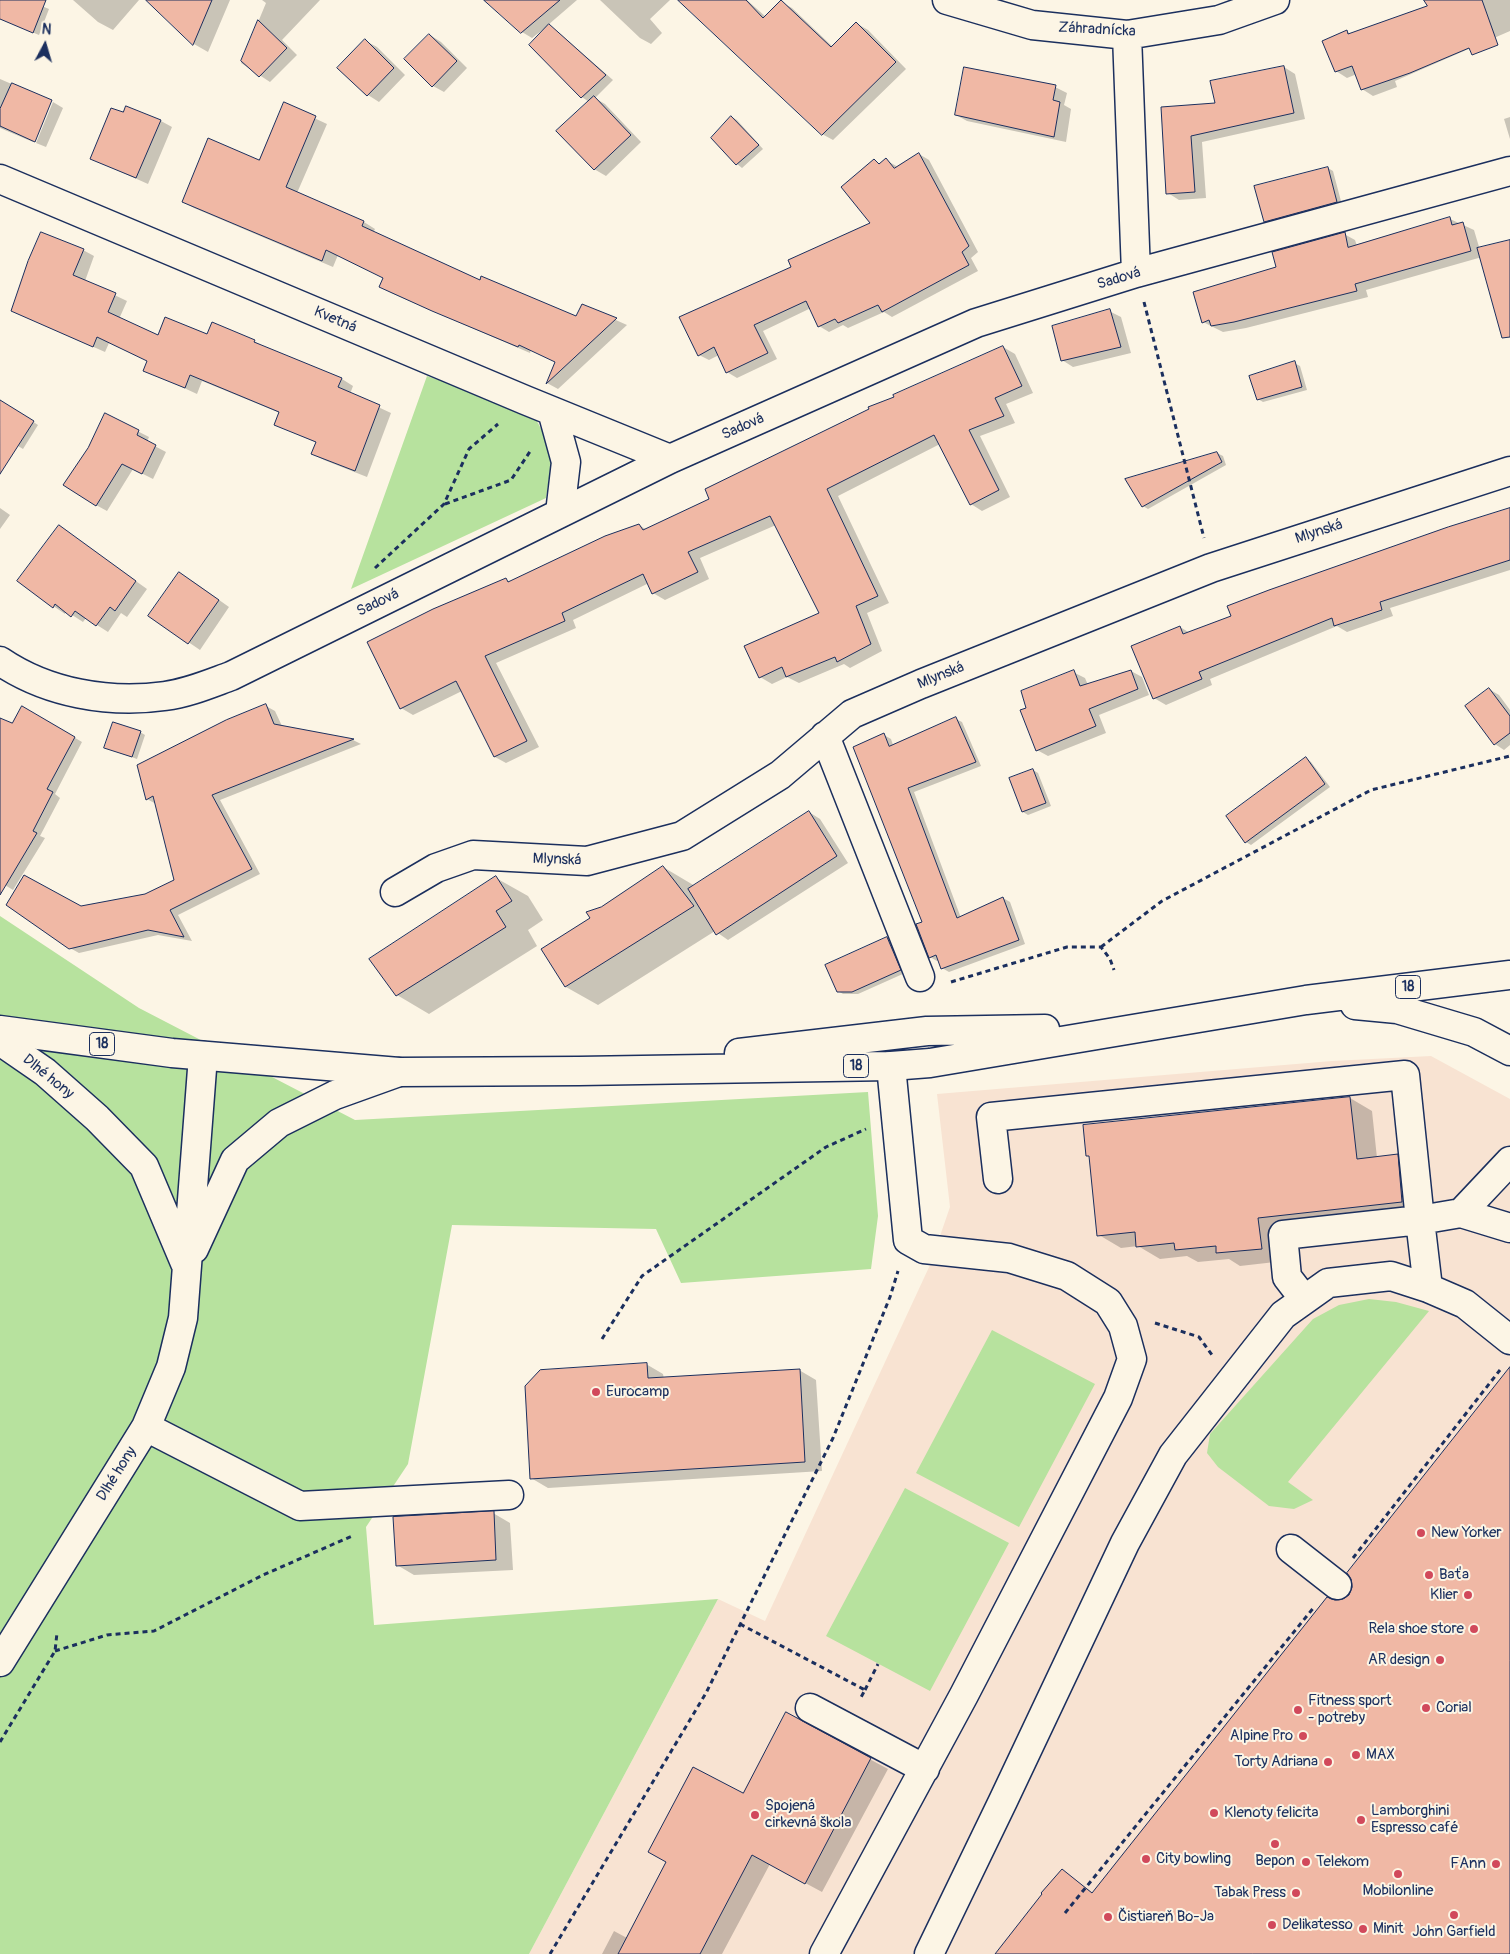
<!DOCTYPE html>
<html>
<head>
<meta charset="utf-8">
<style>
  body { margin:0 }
  #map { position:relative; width:1510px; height:1954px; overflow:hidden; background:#fcf5e5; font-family:Pangolin,sans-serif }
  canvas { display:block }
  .north { position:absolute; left:20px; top:20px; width:50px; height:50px; -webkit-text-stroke:4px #fcf5e5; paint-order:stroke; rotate:6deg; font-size:14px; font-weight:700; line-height:20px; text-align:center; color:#1b2f5e }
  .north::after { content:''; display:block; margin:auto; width:18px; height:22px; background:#1b2f5e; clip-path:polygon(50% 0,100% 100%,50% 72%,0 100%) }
</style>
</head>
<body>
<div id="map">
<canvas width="1510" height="1954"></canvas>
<div class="north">N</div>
</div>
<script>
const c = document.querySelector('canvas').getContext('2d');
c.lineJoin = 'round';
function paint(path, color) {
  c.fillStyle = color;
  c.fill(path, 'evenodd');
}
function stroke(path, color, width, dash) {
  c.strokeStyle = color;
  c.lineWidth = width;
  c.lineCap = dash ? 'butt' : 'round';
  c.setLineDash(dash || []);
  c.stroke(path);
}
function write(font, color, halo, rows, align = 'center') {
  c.font = font + ' Pangolin,sans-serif';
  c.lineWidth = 4;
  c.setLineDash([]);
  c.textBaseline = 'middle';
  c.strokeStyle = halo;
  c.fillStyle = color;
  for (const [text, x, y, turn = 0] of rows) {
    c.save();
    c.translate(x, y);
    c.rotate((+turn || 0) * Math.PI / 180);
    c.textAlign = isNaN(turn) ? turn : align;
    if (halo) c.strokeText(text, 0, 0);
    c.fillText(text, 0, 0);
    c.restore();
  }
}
paint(new Path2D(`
  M 1431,1056 L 1510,1099 L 1510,1954 L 529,1954 L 718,1599 L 765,1621 L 930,1265 L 950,1207 L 937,1094 L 1332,1061 Z`), '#f8e3d2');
paint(new Path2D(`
  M 427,376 L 532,412 L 553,451 L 546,498 L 351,589 Z
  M 0,916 L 139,1008 L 355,1120 L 868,1092 L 878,1216 L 871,1269 L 681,1283 L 656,1229 L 452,1225 L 408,1464 L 366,1527 L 374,1625 L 718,1599 L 529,1954 L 0,1954 Z
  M 1369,1299 L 1396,1302 L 1429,1311 L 1288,1482 L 1313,1500 L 1294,1509 L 1269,1506 L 1218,1467 L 1207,1453 L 1210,1434 L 1313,1319 L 1339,1305 Z
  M 992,1330 L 1095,1384 L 1019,1527 L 916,1473 Z
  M 905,1488 L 1009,1543 L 930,1691 L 826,1636 Z`), '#b7e29e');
paint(new Path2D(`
  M 0,0 L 27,0 L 49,9 L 39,35 L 0,19 Z
  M 73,0 L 139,0 L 113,30 L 98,22 Z
  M 147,0 L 230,0 L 208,52 L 194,44 Z
  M 262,0 L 320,0 L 282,40 L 297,55 L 270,82 L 241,63 L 266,3 Z
  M 518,0 L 577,0 L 548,25 L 557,31 L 613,80 L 595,98 L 605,104 L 641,142 L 606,176 L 594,169 L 589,102 L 582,97 L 531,45 L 546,29 L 545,28 L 532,38 L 522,32 L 504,16 Z
  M 600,0 L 670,0 L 650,19 L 662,33 L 651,44 L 640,38 Z
  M 696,0 L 747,0 L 766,17 L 781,2 L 792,8 L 833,47 L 856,23 L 868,30 L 906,69 L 833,140 L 822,134 Z
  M 1430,0 L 1510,0 L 1510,31 L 1395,81 L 1397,87 L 1373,96 L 1362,89 L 1357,74 L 1347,78 L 1336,71 L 1346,31 L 1351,34 L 1428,7 Z
  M 430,35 L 441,42 L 467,68 L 444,92 L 433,86 Z
  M 366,41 L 377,47 L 405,75 L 379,102 L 368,95 Z
  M 1284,67 L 1295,74 L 1305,119 L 1202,142 L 1206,198 L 1179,200 L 1168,193 L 1162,108 L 1216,104 Z
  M 0,79 L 51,101 L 33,142 L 0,128 Z
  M 1055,87 L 1067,93 L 1064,105 L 1071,109 L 1066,142 L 967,121 L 956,115 Z
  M 53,102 L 63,108 L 46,147 L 36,143 Z
  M 284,104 L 327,124 L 297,193 L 364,222 L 375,229 L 373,233 L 480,282 L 577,318 L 582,305 L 627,325 L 558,389 L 547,383 L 556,362 L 531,350 L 530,353 L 391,293 L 380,286 L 384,278 L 338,255 L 333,267 L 194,208 L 183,202 L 260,161 Z
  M 126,108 L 161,121 L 172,127 L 148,184 L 92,159 L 124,114 Z
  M 732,117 L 737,120 L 763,149 L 742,168 L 737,164 L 713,138 Z
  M 1510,117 L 1510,139 L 1504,119 Z
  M 919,154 L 929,160 L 978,252 L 971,258 L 978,271 L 892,317 L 884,312 L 848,328 L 843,325 L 829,332 L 819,326 L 811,308 L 763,331 L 777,359 L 737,378 L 727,372 L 719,355 L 709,360 L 699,355 L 792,268 L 872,223 L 874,161 L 880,165 L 886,160 L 898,167 Z
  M 1328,168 L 1333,171 L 1342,205 L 1270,224 L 1265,221 Z
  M 1450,219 L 1474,230 L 1482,257 L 1366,290 L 1368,297 L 1246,328 L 1223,332 L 1203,322 L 1277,268 L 1344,234 L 1355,240 L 1357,246 Z
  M 83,250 L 94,256 L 85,281 L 127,301 L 119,319 L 159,337 L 208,336 L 254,341 L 265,348 L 342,379 L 353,386 L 350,394 L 391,413 L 367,477 L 324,460 L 313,454 L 317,443 L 275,424 L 280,413 L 202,381 L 197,394 L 145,370 L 149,361 L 109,343 L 105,352 L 12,311 Z
  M 1109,311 L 1121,317 L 1131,353 L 1073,367 L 1062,360 Z
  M 1003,347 L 1015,354 L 1033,393 L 1006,404 L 1015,423 L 980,436 L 1010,497 L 982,511 L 971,504 L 940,444 L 838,496 L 889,603 L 867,613 L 882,651 L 850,668 L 844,664 L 799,683 L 787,677 L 772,684 L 760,677 L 820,614 L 776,525 L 700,558 L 709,579 L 665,600 L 653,593 L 649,583 L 573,620 L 576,628 L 496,663 L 539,747 L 506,763 L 495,757 L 462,691 L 413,715 L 401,708 L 506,580 L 511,582 L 639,525 L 647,530 L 711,499 L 895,398 Z
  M 1294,363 L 1300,366 L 1307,390 L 1263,402 L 1258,399 Z
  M 0,400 L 38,425 L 23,449 L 0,435 Z
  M 106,415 L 149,437 L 147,442 L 166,452 L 153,479 L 133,469 L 107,511 L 96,505 L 89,448 Z
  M 1217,453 L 1223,456 L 1226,465 L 1148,509 L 1143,506 Z
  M 0,508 L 10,515 L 0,529 Z
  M 1510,508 L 1510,570 L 1390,608 L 1393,616 L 1347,632 L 1337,626 L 1210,679 L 1212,685 L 1166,705 L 1154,698 L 1180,627 L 1190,633 Z
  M 60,527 L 147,589 L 127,617 L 121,613 L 108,632 L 86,618 L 83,622 L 66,611 L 65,614 L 36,594 Z
  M 191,580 L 229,607 L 200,650 L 150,616 Z
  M 1131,671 L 1142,677 L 1149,695 L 1099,715 L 1106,733 L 1048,756 L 1037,750 L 1028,708 L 1073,672 L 1085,678 L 1088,685 Z
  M 1489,689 L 1499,695 L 1510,710 L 1510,745 L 1504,750 L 1495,744 Z
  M 266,706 L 275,711 L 282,726 L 353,740 L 361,744 L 220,800 L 260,874 L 178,915 L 192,941 L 158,935 L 79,953 L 70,948 L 81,908 L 145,895 L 176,881 L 156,804 L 147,799 Z
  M 23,707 L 82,742 L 55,794 L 60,798 L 40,836 L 45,838 L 13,890 L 0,882 L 0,736 L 13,725 Z
  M 956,719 L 962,722 L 981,766 L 914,792 L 961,918 L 1003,898 L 1010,902 L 1025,944 L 949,972 L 942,968 L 939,960 L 937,961 L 930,957 L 884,735 L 891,739 L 893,745 Z
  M 140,732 L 145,735 L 137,759 L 106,748 Z
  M 1306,758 L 1311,762 L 1330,787 L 1251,845 L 1246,842 Z
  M 1033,770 L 1038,773 L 1051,806 L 1028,815 L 1023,812 L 1010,779 Z
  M 809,812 L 820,819 L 848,863 L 728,940 L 715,931 L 598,1005 L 566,987 L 543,950 L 592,918 L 602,908 L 663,867 L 695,886 Z
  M 496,878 L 528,896 L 543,920 L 528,930 L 537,946 L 429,1014 L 397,995 Z
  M 887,938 L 893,941 L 905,973 L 858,994 L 843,994 L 838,991 Z
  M 1350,1098 L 1372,1111 L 1377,1158 L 1397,1156 L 1420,1169 L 1424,1214 L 1281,1230 L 1284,1261 L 1240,1266 L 1229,1259 L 1198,1262 L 1187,1256 L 1160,1259 L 1138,1246 L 1121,1248 L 1099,1235 L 1090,1157 L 1088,1155 Z
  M 646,1364 L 663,1374 L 664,1379 L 799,1370 L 816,1380 L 822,1471 L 548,1488 L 531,1478 Z
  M 1510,1382 L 1510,1954 L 996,1954 L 1062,1870 L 1093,1893 L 1335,1602 L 1344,1600 L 1350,1596 Z
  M 493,1513 L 510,1523 L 513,1570 L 414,1575 L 397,1565 Z
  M 786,1714 L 888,1769 L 822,1892 L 770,1864 L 722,1954 L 602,1954 L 614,1931 L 627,1938 L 667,1862 L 744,1795 Z`), '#0003');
const building = new Path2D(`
  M 0,0 L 46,0 L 33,33 L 0,19 Z
  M 146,0 L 212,0 L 193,45 Z
  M 484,0 L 560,0 L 521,33 Z
  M 678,0 L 746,0 L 763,18 L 781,0 L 831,47 L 856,22 L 896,62 L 822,135 Z
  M 1424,0 L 1482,0 L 1498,45 L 1472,55 L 1469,48 L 1410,73 L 1361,90 L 1352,66 L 1335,72 L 1322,41 L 1347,30 L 1348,34 L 1427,6 Z
  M 258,20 L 287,48 L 259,77 L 241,61 Z
  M 549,24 L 606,75 L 581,98 L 529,45 Z
  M 429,34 L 457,61 L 432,87 L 404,59 Z
  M 365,39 L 394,68 L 367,96 L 337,68 Z
  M 1284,66 L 1294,113 L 1191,136 L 1195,192 L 1166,194 L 1161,107 L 1215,103 L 1210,81 Z
  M 964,67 L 1056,85 L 1053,100 L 1060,102 L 1054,137 L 955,115 Z
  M 12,83 L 52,100 L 35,142 L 0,126 L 0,109 Z
  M 594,96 L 631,135 L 594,170 L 556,131 Z
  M 284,102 L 316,116 L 286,187 L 364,221 L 362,226 L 480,280 L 481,276 L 576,316 L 582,304 L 617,318 L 546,384 L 555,362 L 519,345 L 518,347 L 432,311 L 379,287 L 383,278 L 326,250 L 322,261 L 182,202 L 208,138 L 259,160 Z
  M 126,106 L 161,120 L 136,178 L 90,159 L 111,108 L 123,112 Z
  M 731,116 L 759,145 L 736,165 L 711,138 Z
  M 919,153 L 969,246 L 962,252 L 969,265 L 882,312 L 878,305 L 838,323 L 835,319 L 818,327 L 806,301 L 754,325 L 768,353 L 726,373 L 714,347 L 698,356 L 679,317 L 791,267 L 788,260 L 870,223 L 841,187 L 874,159 L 879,164 L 886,158 L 894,168 Z
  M 1328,167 L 1337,202 L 1264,222 L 1254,186 Z
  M 1450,217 L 1452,225 L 1463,222 L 1471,251 L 1355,284 L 1357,291 L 1234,322 L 1211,326 L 1209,320 L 1202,323 L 1193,292 L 1276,267 L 1272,252 L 1345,232 L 1348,247 Z
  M 41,232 L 84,249 L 73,275 L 116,293 L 108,312 L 158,335 L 165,317 L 207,334 L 212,322 L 255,340 L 254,342 L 342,378 L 338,387 L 380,405 L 355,471 L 311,454 L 316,442 L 274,425 L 279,412 L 190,375 L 185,388 L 143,371 L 147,361 L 97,337 L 93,347 L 11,311 L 28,261 Z
  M 1510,240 L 1510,337 L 1502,338 L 1477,248 Z
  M 1110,309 L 1121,347 L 1061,361 L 1052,326 Z
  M 1003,346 L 1022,386 L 995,398 L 1004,416 L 969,430 L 999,490 L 970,505 L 934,435 L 827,489 L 878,596 L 856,606 L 871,644 L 837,662 L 835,657 L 786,677 L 782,667 L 759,678 L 744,646 L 819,613 L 770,516 L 688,552 L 698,572 L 652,594 L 643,574 L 562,613 L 565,621 L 485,656 L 527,741 L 494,757 L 456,681 L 400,709 L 367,642 L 433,609 L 506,578 L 508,582 L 605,536 L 639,524 L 643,530 L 709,499 L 705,489 L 869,409 L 868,407 L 894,397 L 893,395 Z
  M 1295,361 L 1302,387 L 1257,400 L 1249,376 Z
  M 0,400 L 34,421 L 0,474 Z
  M 105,413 L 139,430 L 137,435 L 156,445 L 142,474 L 122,464 L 96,506 L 63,485 L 88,448 Z
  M 1217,452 L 1222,462 L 1142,507 L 1125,479 Z
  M 1510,508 L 1510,560 L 1380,602 L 1382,610 L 1334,626 L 1332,618 L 1199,672 L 1202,679 L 1153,699 L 1131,646 L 1180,626 L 1183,634 L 1231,616 L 1227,606 L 1269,590 L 1448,527 Z
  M 59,525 L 136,581 L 115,611 L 110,607 L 96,626 L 75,611 L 71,617 L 55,604 L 53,608 L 17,581 Z
  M 179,572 L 219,600 L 188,644 L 148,616 Z
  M 1074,670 L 1080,686 L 1131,670 L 1138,689 L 1089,709 L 1096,726 L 1036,751 L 1020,710 L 1026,708 L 1021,691 Z
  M 1489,688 L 1510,716 L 1510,733 L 1494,745 L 1465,706 Z
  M 266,704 L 274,724 L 354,739 L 212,795 L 252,869 L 170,910 L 184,937 L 148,930 L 69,949 L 6,905 L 24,875 L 81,906 L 145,894 L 174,880 L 153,796 L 146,800 L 137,765 L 226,720 Z
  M 22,706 L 75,737 L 47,789 L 53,792 L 33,831 L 37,833 L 0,895 L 0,718 L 12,723 Z
  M 956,717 L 976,762 L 908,788 L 957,918 L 1003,897 L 1019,940 L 941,969 L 936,955 L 929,958 L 916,924 L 922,922 L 853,747 L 884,733 L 889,746 Z
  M 113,722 L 141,731 L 132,757 L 104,748 Z
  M 1306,757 L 1325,784 L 1245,843 L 1226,816 Z
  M 1033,769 L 1046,803 L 1022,812 L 1009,778 Z
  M 809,811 L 837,856 L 716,935 L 688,889 Z
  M 663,866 L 694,906 L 565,987 L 541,949 L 590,918 L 586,912 L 601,907 Z
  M 496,876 L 512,901 L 496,911 L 506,927 L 396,996 L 369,959 Z
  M 887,937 L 901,970 L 852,992 L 837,992 L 825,965 Z
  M 1350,1097 L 1357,1159 L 1398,1154 L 1402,1202 L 1258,1218 L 1262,1249 L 1216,1253 L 1216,1246 L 1175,1250 L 1174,1243 L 1136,1247 L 1135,1232 L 1097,1236 L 1089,1156 L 1086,1156 L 1083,1125 Z
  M 647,1363 L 648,1378 L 800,1369 L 805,1462 L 530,1479 L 525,1386 L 540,1370 Z
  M 1510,1367 L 1510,1954 L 995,1954 L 1042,1894 L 1041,1893 L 1062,1869 L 1092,1893 L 1327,1597 L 1335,1600 L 1343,1599 L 1349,1595 L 1352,1587 L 1351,1579 L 1347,1573 Z
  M 494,1511 L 496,1560 L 396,1566 L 393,1517 Z
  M 786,1712 L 871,1758 L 805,1884 L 752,1855 L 700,1954 L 618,1954 L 666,1862 L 648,1852 L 693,1767 L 743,1793 Z`);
paint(building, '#f0b8a5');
stroke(building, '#1b2f5e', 1);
const minor = new Path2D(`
  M 947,0 L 1032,25 L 1127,35 L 1219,20 L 1275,0
  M 1127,35 L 1136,273
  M 0,179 L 525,400 L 670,459
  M 552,411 L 566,462 L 560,513
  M 0,661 C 47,693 109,704 165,696 C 188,693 209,684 231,676 L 670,459 L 976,323 L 1136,273 L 1510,171
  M 825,736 L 920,977
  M 395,892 L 436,868 L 473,855 L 587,861 L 682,836 L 780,775 L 852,714 L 921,684 L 1211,568 L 1510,471
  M 0,1041 L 45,1072 L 97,1118 L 144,1166 L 185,1263
  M 998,1179 L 991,1117 L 1405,1075 L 1420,1220 L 1461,1213 L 1510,1161
  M 1461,1213 L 1510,1228
  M 194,1249 L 235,1160 L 279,1123 L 335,1095 L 399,1072
  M 1304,1299 L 1287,1277 L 1283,1235 L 1420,1220 L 1428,1288
  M 146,1427 L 300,1506 L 509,1495
  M 1291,1549 L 1337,1585
  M 0,1662 L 146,1427 L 171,1367 L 183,1318 L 203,1056
  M 810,1708 L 925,1769
  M 824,1954 L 964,1695 L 1118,1398 L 1132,1359 L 1123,1326 L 1108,1302 L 1067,1276 L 1009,1258 L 924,1249 L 908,1240 L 891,1066
  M 929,1954 L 1003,1801 L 1125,1543 L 1173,1455 L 1283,1315 L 1328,1283 L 1391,1276 L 1428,1288 L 1465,1304 L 1510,1340`);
const major = new Path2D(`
  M 1355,1005 L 1397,1009 L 1474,1032 L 1510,1051
  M 0,1030 L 172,1053 L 399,1072 L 579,1071 L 891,1066 L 930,1063 L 1306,1000 L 1510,975
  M 739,1053 L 927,1031 L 1045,1029`);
stroke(minor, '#1b2f5e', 31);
stroke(major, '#1b2f5e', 31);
stroke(new Path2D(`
  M 1144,302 L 1204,538
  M 445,504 L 511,480 L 531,450
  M 375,568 L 444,504 L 469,449 L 498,424
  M 1101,947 L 1162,901 L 1371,790 L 1510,756
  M 951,982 L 1067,947 L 1101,947 L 1110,959 L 1114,970
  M 1155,1323 L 1199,1337 L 1212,1355
  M 602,1339 L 642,1276 L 826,1147 L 866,1129
  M 1353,1558 L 1500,1370
  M 740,1624 L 865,1690 L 860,1699
  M 55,1651 L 107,1635 L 154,1631 L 263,1575 L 352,1536
  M 865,1690 L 878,1664
  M 0,1742 L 55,1651 L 57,1633
  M 1065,1913 L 1315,1606
  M 550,1954 L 706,1693 L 833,1438 L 890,1297 L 898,1271`), '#1b2f5e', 3, [5, 4]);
stroke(minor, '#fcf5e5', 28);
stroke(major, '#fcf5e5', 28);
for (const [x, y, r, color] of [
  [596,1392,5,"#d1495b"],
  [1421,1533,5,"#d1495b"],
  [1429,1575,5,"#d1495b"],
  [1468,1595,5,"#d1495b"],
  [1474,1629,5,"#d1495b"],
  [1440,1660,5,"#d1495b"],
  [1426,1708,5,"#d1495b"],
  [1298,1710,5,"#d1495b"],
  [1303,1736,5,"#d1495b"],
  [1356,1755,5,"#d1495b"],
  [1328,1762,5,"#d1495b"],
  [1214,1813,5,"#d1495b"],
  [755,1815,5,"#d1495b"],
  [1361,1820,5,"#d1495b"],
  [1275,1844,5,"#d1495b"],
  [1146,1859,5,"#d1495b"],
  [1306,1862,5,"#d1495b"],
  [1496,1864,5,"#d1495b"],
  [1398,1874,5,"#d1495b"],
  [1296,1893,5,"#d1495b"],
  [1454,1915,5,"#d1495b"],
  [1108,1917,5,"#d1495b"],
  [1272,1925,5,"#d1495b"],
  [1363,1929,5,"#d1495b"]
]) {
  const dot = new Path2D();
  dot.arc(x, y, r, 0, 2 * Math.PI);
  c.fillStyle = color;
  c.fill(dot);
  stroke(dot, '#fcf5e5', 2);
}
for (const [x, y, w] of [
  [1408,987,25],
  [102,1044,25],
  [856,1066,25]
]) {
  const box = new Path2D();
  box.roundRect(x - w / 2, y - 11.5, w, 23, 4);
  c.fillStyle = '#fcf5e5';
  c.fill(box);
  stroke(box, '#1b2f5e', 1);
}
write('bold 14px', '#1b2f5e', null, [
  ["18",1408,987],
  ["18",102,1044],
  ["18",856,1066]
]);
write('15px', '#1b2f5e', '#fcf5e5', [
  ["Záhradnícka",1097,30,3],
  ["Sadová",1119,279,-17],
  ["Kvetná",335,320,23],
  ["Sadová",743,427,-24],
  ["Mlynská",1319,532,-18],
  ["Sadová",378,603,-26],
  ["Mlynská",941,676,-22],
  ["Mlynská",557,860,2],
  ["Dlhé hony",48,1077,39],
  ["Dlhé hony",117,1474,-58]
]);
write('15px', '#1b2f5e', '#fcf5e5', [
  ["Eurocamp",606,1392],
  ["New Yorker",1431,1533],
  ["Baťa",1439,1575],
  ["Klier",1458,1595,"right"],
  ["Rela shoe store",1464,1629,"right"],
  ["AR design",1430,1660,"right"],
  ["Fitness sport",1308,1701],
  ["- potreby",1308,1718],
  ["Corial",1436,1708],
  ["Alpine Pro",1293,1736,"right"],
  ["MAX",1366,1755],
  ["Torty Adriana",1318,1762,"right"],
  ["Spojená",765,1806],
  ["cirkevná škola",765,1823],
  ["Lamborghini",1371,1811],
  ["Espresso café",1371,1828],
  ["Klenoty felicita",1224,1813],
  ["City bowling",1156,1859],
  ["Bepon",1275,1861,"center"],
  ["Telekom",1316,1862],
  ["FAnn",1486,1864,"right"],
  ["Mobilonline",1398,1891,"center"],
  ["Tabak Press",1286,1893,"right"],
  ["Čistiareň Bo-Ja",1118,1917],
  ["Delikatesso",1282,1925],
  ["Minit",1373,1929],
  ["John Garfield",1454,1932,"center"]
], 'left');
</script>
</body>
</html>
